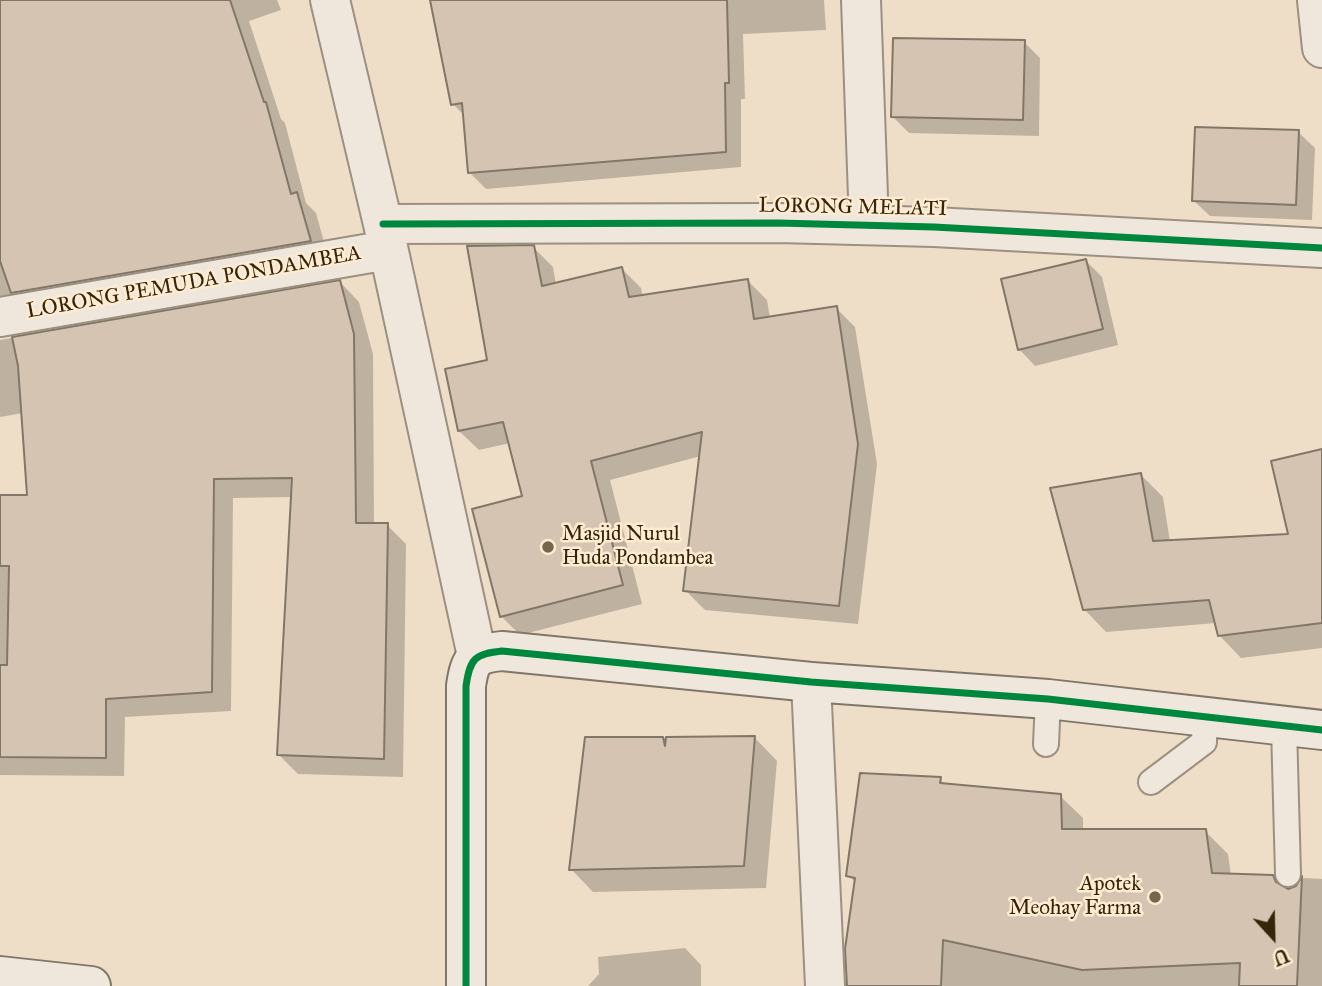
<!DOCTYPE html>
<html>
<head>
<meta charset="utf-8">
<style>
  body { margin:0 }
  #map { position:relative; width:1322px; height:986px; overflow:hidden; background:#eedec8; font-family:"IM FELL Great Primer",serif }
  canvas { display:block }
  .north { position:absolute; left:1238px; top:902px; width:70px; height:70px; -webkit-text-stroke:5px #feecd2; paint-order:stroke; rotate:158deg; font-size:19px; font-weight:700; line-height:28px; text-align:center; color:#36250b }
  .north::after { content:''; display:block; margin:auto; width:24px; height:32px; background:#36250b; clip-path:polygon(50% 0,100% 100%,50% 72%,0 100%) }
</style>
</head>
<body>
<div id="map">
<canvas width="1322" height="986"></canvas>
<div class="north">U</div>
</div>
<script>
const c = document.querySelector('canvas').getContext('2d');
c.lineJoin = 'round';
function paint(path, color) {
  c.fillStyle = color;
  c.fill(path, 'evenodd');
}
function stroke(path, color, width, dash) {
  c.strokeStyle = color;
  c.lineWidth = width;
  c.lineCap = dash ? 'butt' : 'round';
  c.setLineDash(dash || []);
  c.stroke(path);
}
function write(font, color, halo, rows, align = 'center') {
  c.font = font + ' "IM FELL Great Primer",serif';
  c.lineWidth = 5;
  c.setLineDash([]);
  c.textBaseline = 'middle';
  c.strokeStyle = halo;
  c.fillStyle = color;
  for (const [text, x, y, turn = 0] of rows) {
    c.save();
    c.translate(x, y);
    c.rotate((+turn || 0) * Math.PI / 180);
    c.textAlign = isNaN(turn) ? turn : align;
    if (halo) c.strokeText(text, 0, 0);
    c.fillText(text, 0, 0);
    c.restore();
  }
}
paint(new Path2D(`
  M 0,0 L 277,0 L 281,10 L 249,21 L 281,119 L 285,123 L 306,203 L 316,213 L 329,260 L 0,326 Z
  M 432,0 L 824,0 L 826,30 L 743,34 L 745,99 L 741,99 L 741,167 L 486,189 L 469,172 L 465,116 L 453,104 Z
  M 1024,42 L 1040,58 L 1039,136 L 909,133 L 893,117 Z
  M 1298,132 L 1315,148 L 1312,220 L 1210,216 L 1193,200 Z
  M 533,247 L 553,267 L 556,285 L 622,269 L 641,288 L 643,297 L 748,281 L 767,300 L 770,318 L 836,308 L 855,327 L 877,464 L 858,624 L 705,610 L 685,590 L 701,456 L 610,480 L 642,604 L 520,635 L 501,616 L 524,498 L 510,443 L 479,450 L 459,431 Z
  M 1086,261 L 1102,277 L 1118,345 L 1035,366 L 1019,349 Z
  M 340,282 L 359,302 L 373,354 L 374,525 L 387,525 L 406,544 L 403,777 L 298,774 L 279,755 L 293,497 L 233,498 L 231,711 L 125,717 L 124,776 L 0,775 L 0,497 L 29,497 L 23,413 L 0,417 L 0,340 Z
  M 1322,451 L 1322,648 L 1241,658 L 1219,635 L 1216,623 L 1106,632 L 1084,609 L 1141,475 L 1163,497 L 1170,542 L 1291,536 Z
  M 662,738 L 667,743 L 755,738 L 777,761 L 766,888 L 593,892 L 571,869 Z
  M 940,779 L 947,786 L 1060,796 L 1083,818 L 1083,830 L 1205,831 L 1228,854 L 1231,875 L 1272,877 L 1288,891 L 1297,888 L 1303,878 L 1322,879 L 1322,986 L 848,986 L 856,883 L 848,875 Z
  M 685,948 L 701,965 L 701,986 L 588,986 L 599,974 L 598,957 Z`), '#0003');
const building = new Path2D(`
  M 0,0 L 230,0 L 264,102 L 266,102 L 291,194 L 297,192 L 311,241 L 11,293 L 0,261 Z
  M 430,0 L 727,0 L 729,83 L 725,83 L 726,152 L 468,173 L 462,103 L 451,105 Z
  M 893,38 L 1025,40 L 1023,120 L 891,117 Z
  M 1195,127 L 1299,130 L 1296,205 L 1192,201 Z
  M 534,245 L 542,286 L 622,267 L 629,297 L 748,279 L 754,319 L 837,306 L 858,444 L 839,606 L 683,591 L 702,432 L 591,461 L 623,585 L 500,617 L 472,509 L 522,496 L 503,422 L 458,431 L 445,369 L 487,360 L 467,246 Z
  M 1086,259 L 1103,329 L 1018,350 L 1001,279 Z
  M 340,280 L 354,334 L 356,523 L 388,523 L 384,759 L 277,755 L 292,478 L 214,479 L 212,692 L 106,699 L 106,758 L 0,757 L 0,665 L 7,665 L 9,566 L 0,566 L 0,495 L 27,495 L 18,366 L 12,337 Z
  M 1322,449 L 1322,623 L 1218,636 L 1209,600 L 1083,610 L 1050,488 L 1141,473 L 1153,541 L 1288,534 L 1271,461 Z
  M 755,736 L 744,866 L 569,870 L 585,737 L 663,737 L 665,746 L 666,737 Z
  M 860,773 L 941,777 L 940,783 L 1061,794 L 1062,829 L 1206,829 L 1212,873 L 1273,875 L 1276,882 L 1288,889 L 1296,886 L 1302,876 L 1297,986 L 1239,986 L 1240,963 L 1082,970 L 943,940 L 941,986 L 847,986 L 845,949 L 855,878 L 846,876 Z`);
paint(building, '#d6c4b2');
stroke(building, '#817768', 2);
const lane = new Path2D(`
  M 1284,727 L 1288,874
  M 1046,744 L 1048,699
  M 1151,782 L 1204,742 L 1205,716`);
const street = new Path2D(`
  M 330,0 L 383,224 L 477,656
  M 861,0 L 869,225
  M 1317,0 L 1322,48
  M 383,224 L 778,223 L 934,227 L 1322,248
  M 0,317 L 388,250
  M 811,682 L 825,986`);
const secondary = new Path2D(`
  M 0,976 L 91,986
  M 466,986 L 466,686 C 470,658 475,654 502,651 L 811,682 L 1048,699 L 1322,730`);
stroke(lane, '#9c9080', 28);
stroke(street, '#9c9080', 42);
stroke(secondary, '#817768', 42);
stroke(lane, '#f0e7dc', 24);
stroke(street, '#f0e7dc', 38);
stroke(secondary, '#f0e7dc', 38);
stroke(new Path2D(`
  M 383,224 L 778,223 L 934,227 L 1322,248
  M 466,986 L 466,686 C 470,658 475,654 502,651 L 811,682 L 1048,699 L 1322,730`), '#00873e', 7);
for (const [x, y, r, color] of [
  [548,547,7,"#76664d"],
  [1155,897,7,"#76664d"]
]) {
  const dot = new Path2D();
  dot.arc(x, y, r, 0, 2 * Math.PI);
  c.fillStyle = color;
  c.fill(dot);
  stroke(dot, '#feecd2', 2.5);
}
write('21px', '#36250b', '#feecd2', [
  ["LORONG MELATI",853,208,1],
  ["LORONG PEMUDA PONDAMBEA",194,283,-10]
]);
write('21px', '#36250b', '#feecd2', [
  ["Masjid Nurul",562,535],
  ["Huda Pondambea",562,559],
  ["Apotek",1141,885,"right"],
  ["Meohay Farma",1141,909,"right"]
], 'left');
</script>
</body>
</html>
